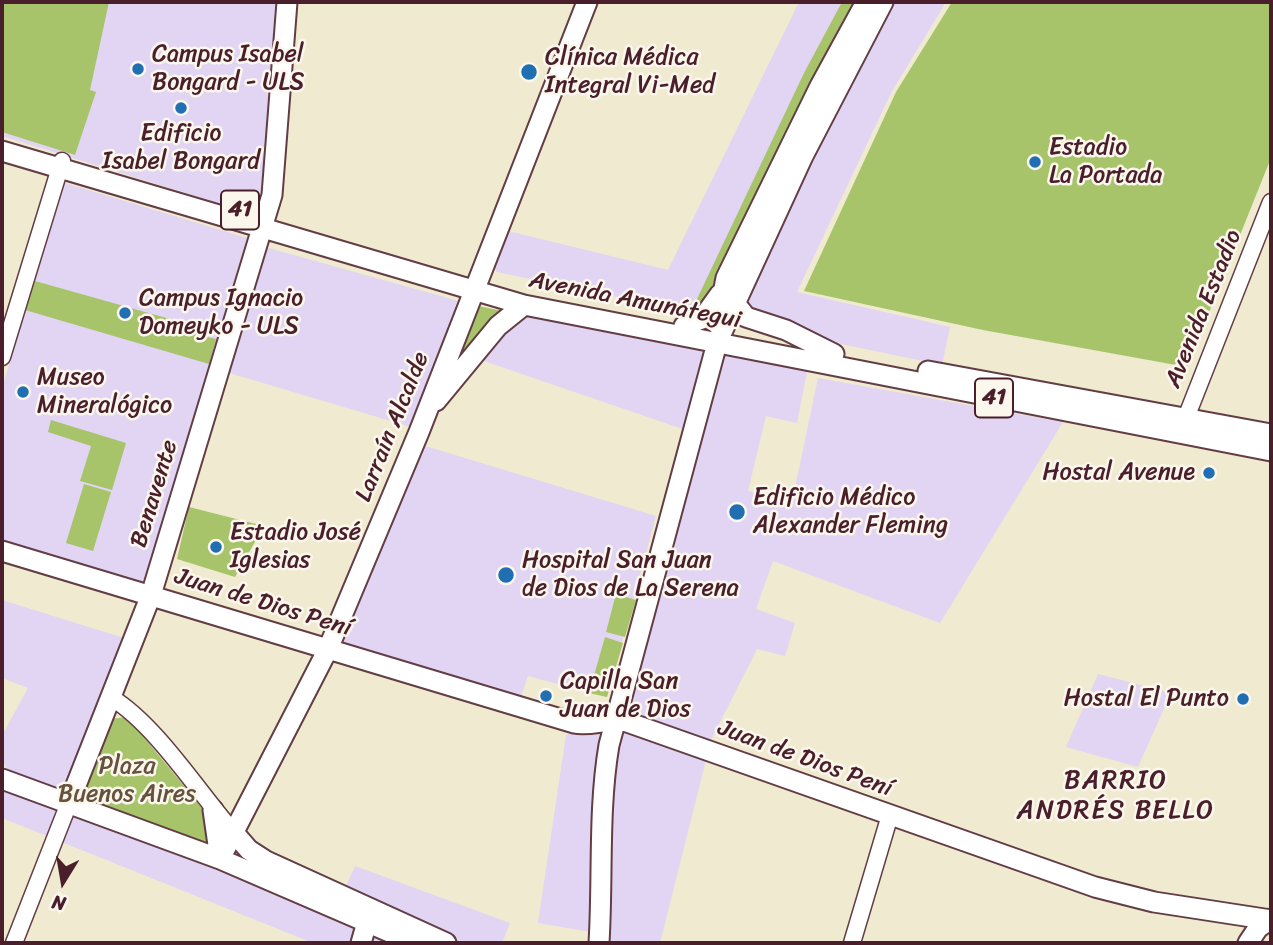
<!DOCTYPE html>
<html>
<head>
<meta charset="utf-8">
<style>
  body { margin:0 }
  #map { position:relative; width:1273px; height:945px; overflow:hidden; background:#efead0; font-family:Sriracha,sans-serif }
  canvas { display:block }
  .frame { position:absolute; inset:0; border:4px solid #4a1f2b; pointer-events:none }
  .north { position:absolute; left:28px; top:847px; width:70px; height:70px; -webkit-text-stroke:5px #fbf7ec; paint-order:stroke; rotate:191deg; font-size:19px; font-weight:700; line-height:28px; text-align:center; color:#4a1f2b }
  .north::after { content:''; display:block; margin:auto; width:24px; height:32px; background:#4a1f2b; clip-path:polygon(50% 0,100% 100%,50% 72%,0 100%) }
</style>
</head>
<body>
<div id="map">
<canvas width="1273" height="945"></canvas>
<div class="frame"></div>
<div class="north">N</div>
</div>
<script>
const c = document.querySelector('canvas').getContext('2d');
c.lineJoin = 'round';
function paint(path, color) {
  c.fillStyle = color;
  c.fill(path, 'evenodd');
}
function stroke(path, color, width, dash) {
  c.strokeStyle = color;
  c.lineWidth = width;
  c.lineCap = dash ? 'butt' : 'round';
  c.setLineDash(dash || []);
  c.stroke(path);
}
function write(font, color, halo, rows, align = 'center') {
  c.font = font + ' Sriracha,sans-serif';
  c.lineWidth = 5;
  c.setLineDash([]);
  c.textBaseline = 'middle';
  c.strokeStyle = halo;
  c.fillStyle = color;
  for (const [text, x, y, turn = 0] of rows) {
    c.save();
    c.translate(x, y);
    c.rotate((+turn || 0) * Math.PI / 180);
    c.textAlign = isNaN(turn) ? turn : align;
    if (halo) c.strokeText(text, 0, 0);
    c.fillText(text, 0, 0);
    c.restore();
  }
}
paint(new Path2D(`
  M 2,2 L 278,2 L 268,180 L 256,215 L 2,136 Z
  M 799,2 L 946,2 L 891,93 L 797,292 L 950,327 L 942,365 L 497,272 L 493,267 L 504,230 L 668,270 Z
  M 65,183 L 247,238 L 145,585 L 2,546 L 2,388 Z
  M 265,247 L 462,302 L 411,427 L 226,372 Z
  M 531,314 L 808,367 L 797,423 L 766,416 L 748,491 L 792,502 L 818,378 L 1063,422 L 940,623 L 773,561 L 756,609 L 795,623 L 785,656 L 757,649 L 711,740 L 660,943 L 591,943 L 591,932 L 538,923 L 566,735 L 625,717 L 703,436 L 481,360 L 508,330 Z
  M 422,445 L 656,516 L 607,697 L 528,676 L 518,705 L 339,648 Z
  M 2,600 L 127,639 L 66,799 L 11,776 L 2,760 L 3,734 L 28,688 L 2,678 Z
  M 1098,674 L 1171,693 L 1138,767 L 1066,747 Z
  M 2,784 L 334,913 L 355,866 L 510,923 L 502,943 L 313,943 L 2,818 Z`), '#e2d4f3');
paint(new Path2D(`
  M 2,2 L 109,2 L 90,90 L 96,92 L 75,155 L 2,132 Z
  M 842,2 L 860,2 L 722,263 L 704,306 L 698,306 L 697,299 L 804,73 Z
  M 952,2 L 1271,2 L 1271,158 L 1187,367 L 983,330 L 804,291 L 896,92 Z
  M 35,281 L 177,321 L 178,330 L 216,339 L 209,364 L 25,310 Z
  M 473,305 L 518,314 L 435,398 Z
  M 51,420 L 126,443 L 112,490 L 80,481 L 91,446 L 48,432 Z
  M 84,484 L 111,492 L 93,551 L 66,543 Z
  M 189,507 L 264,526 L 235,577 L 177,559 Z
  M 616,594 L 636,600 L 625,637 L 606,632 Z
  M 605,637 L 623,643 L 607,697 L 589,693 Z
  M 127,717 L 209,816 L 211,849 L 81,804 L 80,793 L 110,719 Z`), '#a7c46a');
const minor = new Path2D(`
  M 2,357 L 62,161
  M 1182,428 L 1271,202
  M 112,698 C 157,726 199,793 235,834
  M 14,943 L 69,803
  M 852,943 L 890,815`);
const major = new Path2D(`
  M 2,151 L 524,305 L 1271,451
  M 734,302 L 746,317 L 786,330 L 834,354
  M 717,324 L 726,278 L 820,86 L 866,2
  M 684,326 L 702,319 L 720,294
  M 928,371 L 1271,434
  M 436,401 L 498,326 L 524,305
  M 2,551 L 574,723 C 592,727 609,717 627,722 L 1095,887 L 1154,902 L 1271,920
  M 2,779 L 220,859 L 415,943
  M 69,803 L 151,595 L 272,195 L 287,2
  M 213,810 L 220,859
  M 235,834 L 249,850 L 266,861 L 446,943
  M 220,859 L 328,649 L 419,432 L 587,2
  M 361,943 L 367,922
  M 599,943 C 603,877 598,810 609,745 L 717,343 L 803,156 L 883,2
  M 1248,943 L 1258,928 L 1271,919`);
stroke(minor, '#633d44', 19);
stroke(major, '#633d44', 23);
stroke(minor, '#fff', 16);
stroke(major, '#fff', 19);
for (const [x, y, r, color] of [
  [138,69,7,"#1f6fb2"],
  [529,72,9,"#1f6fb2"],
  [181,108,7,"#1f6fb2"],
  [1035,162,7,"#1f6fb2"],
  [125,313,7,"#1f6fb2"],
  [23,392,7,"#1f6fb2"],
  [1209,473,7,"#1f6fb2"],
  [737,512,9,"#1f6fb2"],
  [216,547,7,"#1f6fb2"],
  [506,575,9,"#1f6fb2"],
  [546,696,7,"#1f6fb2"],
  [1243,699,7,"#1f6fb2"]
]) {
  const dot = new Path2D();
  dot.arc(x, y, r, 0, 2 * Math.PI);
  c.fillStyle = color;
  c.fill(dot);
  stroke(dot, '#fbf7ec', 2.5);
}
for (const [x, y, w] of [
  [240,210,38],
  [994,398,38]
]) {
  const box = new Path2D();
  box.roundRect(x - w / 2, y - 19.5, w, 39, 5);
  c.fillStyle = '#fbf7ec';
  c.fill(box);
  stroke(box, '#4a1f2b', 2);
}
write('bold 23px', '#4a1f2b', null, [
  ["41",240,210],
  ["41",994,398]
]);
write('24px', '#4a1f2b', '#fbf7ec', [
  ["Campus Isabel",152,55],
  ["Bongard - ULS",152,83],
  ["Clínica Médica",545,58],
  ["Integral Vi-Med",545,86],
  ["Edificio",181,134,"center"],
  ["Isabel Bongard",181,162,"center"],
  ["Estadio",1049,148],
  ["La Portada",1049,176],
  ["Campus Ignacio",139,299],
  ["Domeyko - ULS",139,327],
  ["Museo",37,378],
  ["Mineralógico",37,406],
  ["Hostal Avenue",1195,473,"right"],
  ["Edificio Médico",753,498],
  ["Alexander Fleming",753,526],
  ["Estadio José",230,533],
  ["Iglesias",230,561],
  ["Hospital San Juan",522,561],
  ["de Dios de La Serena",522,589],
  ["Capilla San",560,682],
  ["Juan de Dios",560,710],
  ["Hostal El Punto",1229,699,"right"]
], 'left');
write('24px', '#4a1f2b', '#fbf7ec', [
  ["Avenida Amunátegui",635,301,11],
  ["Avenida Estadio",1204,309,-68],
  ["Larraín Alcalde",393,427,-68],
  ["Benavente",155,494,-73],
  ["Juan de Dios Pení",263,603,17],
  ["Juan de Dios Pení",805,759,20]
]);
write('24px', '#66513e', '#fbf7ec', [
  ["Plaza",127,767],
  ["Buenos Aires",127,795]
]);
c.letterSpacing = '2px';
write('26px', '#4a1f2b', '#fbf7ec', [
  ["BARRIO",1116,781],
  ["ANDRÉS BELLO",1116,811]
]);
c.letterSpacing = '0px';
</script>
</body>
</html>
